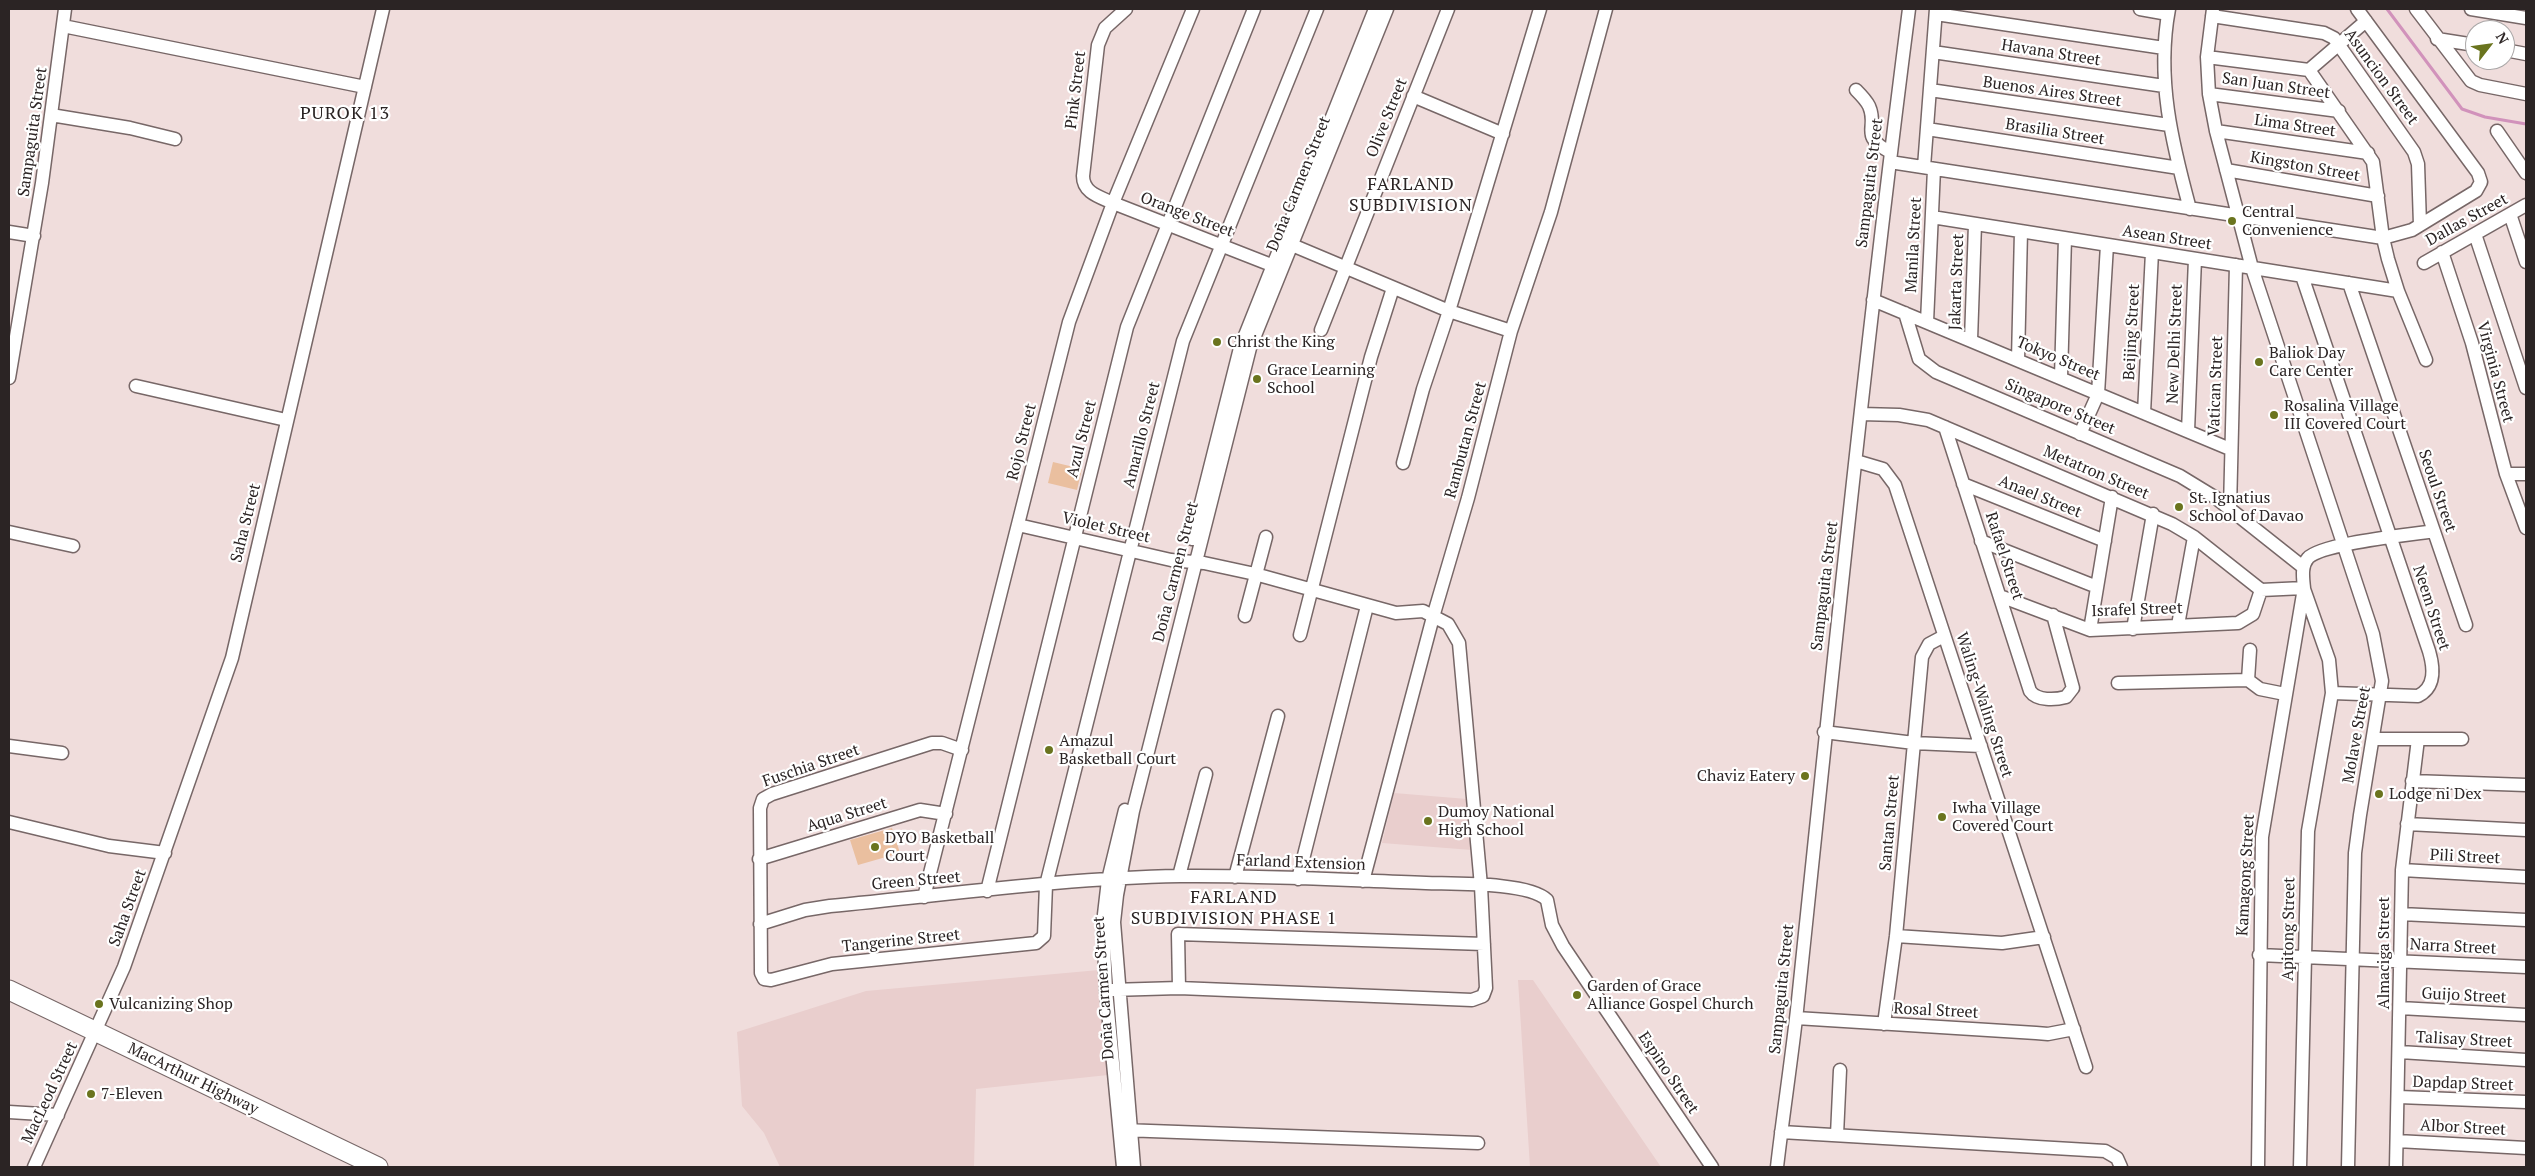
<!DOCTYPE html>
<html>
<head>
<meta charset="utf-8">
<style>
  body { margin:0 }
  #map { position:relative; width:2535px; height:1176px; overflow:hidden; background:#f0dddc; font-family:"PT Serif",serif }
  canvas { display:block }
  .frame { position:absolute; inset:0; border:10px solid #2b2424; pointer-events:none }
  .north { position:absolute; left:2465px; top:20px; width:50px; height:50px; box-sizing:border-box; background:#fff; border:1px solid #aaa7a7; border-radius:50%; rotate:60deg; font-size:14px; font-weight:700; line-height:20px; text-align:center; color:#2b2424 }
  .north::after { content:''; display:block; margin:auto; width:18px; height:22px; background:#6a741e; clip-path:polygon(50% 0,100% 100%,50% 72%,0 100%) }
</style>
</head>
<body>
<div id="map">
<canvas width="2535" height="1176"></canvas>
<div class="frame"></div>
<div class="north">N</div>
</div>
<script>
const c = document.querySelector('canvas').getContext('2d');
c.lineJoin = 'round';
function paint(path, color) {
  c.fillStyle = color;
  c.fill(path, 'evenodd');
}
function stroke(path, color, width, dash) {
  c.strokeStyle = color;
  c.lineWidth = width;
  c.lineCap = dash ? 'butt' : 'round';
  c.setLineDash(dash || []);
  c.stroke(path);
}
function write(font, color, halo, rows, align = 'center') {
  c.font = font + ' "PT Serif",serif';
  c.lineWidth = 4.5;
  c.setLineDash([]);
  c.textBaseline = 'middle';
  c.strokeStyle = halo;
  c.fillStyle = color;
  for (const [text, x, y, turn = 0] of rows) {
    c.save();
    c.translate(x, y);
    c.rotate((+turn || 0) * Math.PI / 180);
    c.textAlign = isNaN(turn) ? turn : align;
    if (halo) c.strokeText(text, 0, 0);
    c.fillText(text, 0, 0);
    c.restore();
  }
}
paint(new Path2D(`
  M 1394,793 L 1467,799 L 1472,850 L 1382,843 Z
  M 1099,970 L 1108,1075 L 976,1089 L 974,1167 L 780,1167 L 764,1133 L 742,1106 L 737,1032 L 866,991 Z
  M 1518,980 L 1533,980 L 1661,1167 L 1530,1167 Z`), '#e9cecd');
paint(new Path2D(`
  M 1053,462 L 1082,469 L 1077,490 L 1048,483 Z
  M 892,828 L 900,853 L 858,865 L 850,840 Z`), '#eabf9f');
stroke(new Path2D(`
  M 2387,9 L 2462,109 L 2485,117 L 2526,124`), '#d192bb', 3);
const minor = new Path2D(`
  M 1126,9 L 1105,28 L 1098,45 L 1083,176 C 1083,193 1100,197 1113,203 L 1279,268
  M 2140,9 L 2168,14
  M 2169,9 C 2156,78 2172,143 2190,209
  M 2213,9 L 2207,57 L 2209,94 L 2216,131 L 2252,268 L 2373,634 L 2382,681 L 2360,815 L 2355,853 L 2348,1167
  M 2416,9 L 2471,81 L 2480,85 L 2526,94
  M 2471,9 L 2526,18
  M 1936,14 L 2164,48
  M 2212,16 L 2324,33 L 2334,38 L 2414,152 L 2418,164 L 2420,225
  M 63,26 L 365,87
  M 2437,39 L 2475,45
  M 2505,50 L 2526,54
  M 1933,52 L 2164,86
  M 2207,57 L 2309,70
  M 2309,70 L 2373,162 L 2383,238 L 2388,259 L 2398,291 L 2426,360
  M 2309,70 L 2366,21
  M 1856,90 C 1861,95 1866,100 1869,106 C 1879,128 1858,135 1890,152
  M 1930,90 L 2169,125
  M 2209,94 L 2339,111
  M 1413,96 L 1503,134
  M 51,115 L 130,128 L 175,139
  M 1927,129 L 2179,168
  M 2216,131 L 2368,153
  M 2497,131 L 2526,173
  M 1890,162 L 2383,238 L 2412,230 L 2476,191 L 2481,182 L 2478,173 L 2357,9
  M 1924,167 L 1936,9
  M 2226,170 L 2378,196
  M 2510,214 L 2526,262
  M 1932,217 L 2398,291
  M 9,232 L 34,236
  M 2475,234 L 2526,388
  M 1292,245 L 1449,311 L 1511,331
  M 2442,252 L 2472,343 L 2506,474 L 2526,528
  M 2424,263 L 2526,205
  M 2302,276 L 2429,651 C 2434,668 2436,687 2418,696 L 2332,693
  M 2349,283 L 2466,625
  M 1873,300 L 2230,449
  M 1905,313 L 1919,359 L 1936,372 L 2180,476 L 2216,498 L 2303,567
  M 1927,322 L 1934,169
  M 1321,330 L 1448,9
  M 1971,340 L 1975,224
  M 2018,360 L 2021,231
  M 2061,377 L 2065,238
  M 9,378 L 42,183 L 65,9
  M 136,386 L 286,420
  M 2144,413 L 2152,252
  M 1861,414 L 1899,415 L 1928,420 L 2172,524 L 2194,537 L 2261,590 L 2304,588
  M 1945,427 L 2030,691 C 2037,701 2055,700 2066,697 L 2073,688 L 2053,615
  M 2188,431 L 2195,259
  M 2080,434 L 2098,394 L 2107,245
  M 1856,461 L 1883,469 L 1895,485 L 2086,1067
  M 1403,463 L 1423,389 L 1449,311 L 1540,9
  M 2506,474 L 2526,474
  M 1963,484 L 2105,541
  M 2230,509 L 2236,265
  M 1018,525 L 1171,560 L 1204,563 L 1255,574 L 1396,613 L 1423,611 L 1448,624 L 1459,643 L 1481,886 L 1486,988 L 1483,996 L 1472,1000 L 1179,988 L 1111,990
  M 9,532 L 73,546
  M 1192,539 L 1240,348 L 1375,9
  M 1981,541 L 2097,587
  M 2000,596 L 2090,630 L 2238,623 L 2253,614 L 2261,590
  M 1245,616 L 1266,537
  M 2178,625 L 2194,537
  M 2133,629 L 2153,514
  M 2090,630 L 2112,497
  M 1300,635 L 1371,357 L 1393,288
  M 2248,680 L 2250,650
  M 2118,683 L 2248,680 L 2260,689 L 2285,694
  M 1824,732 L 1914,743 L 1981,746
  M 2373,739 L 2462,739
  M 9,746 L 62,753
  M 962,750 L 942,743 L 932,743 L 772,794 L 763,799 L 760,808 L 761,973 L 764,979 L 771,980 L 832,964 L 1036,943 L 1044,936 L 1046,885 L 1183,341 L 1317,9
  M 2412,781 L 2526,785
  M 9,822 L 109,846 L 165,853
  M 2407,824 L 2526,830
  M 759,859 L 920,810 L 946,814
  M 2402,870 L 2526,877
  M 1179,876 L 1206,774
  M 1235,877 L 1278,716
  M 1298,879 L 1367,606
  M 1363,881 L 1433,617 L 1468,498 L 1511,331 L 1551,212 L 1606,9
  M 987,891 L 1127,327 L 1254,9
  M 924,897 L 1069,322 L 1113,203 L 1193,9
  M 2401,914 L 2526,920
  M 760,924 L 805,910 L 830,906 C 946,895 1063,878 1180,876 C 1262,875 1344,880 1426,883 C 1453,884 1529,882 1547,900 L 1552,925 L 1563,946 L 1712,1167
  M 1896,936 L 2002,943 L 2044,937
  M 2259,955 L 2526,967
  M 1179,988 L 1178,934 L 1484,944
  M 2400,1008 L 2526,1015
  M 1796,1018 L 2036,1033 L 2048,1034 L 2074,1029
  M 1884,1024 L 1896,936 L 1922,657 L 1929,644 L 1944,636
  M 2400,1052 L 2526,1060
  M 2399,1097 L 2526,1102
  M 9,1112 L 58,1115
  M 1123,1130 L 1478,1143
  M 1781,1132 L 2105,1151 L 2117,1158 L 2121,1167
  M 1837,1135 L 1840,1070
  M 2397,1141 L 2526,1148
  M 34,1167 L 124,967 L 232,658 L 383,9
  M 1123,1167 L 1106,990 L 1103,923 L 1108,880 L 1125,810
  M 1134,1167 L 1114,922 L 1117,895 L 1133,811 L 1250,348 L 1387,9
  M 1777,1167 C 1783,1115 1791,1063 1797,1010 C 1832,676 1866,342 1909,9
  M 2258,1167 L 2262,837 L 2304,588 C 2303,578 2301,566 2308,558 C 2322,543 2410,535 2434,531
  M 2300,1167 L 2308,831 L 2332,693 L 2329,660 L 2304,589
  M 2396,1167 L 2402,870 L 2418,739`);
const highway = new Path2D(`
  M 9,990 L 378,1167`);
stroke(minor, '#776767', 15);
stroke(highway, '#776767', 21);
stroke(minor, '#fff', 12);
stroke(highway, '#fff', 19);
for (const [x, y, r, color] of [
  [2232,221,5,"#6a741e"],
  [1217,342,5,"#6a741e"],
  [2259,362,5,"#6a741e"],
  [1257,379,5,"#6a741e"],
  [2274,415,5,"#6a741e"],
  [2179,507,5,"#6a741e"],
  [1049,750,5,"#6a741e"],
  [1805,776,5,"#6a741e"],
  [2379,794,5,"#6a741e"],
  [1942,817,5,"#6a741e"],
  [1428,821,5,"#6a741e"],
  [875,847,5,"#6a741e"],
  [1577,995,5,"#6a741e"],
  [99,1004,5,"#6a741e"],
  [91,1094,5,"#6a741e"]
]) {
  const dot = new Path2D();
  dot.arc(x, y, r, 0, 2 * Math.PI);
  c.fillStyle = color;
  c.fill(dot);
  stroke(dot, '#fff', 2);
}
write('16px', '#2b2424', '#fff', [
  ["Havana Street",2051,53,9],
  ["Asuncion Street",2381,77,54],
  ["San Juan Street",2276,86,8],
  ["Pink Street",1076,90,-83],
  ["Buenos Aires Street",2052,92,8],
  ["Olive Street",1387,118,-68],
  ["Lima Street",2295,126,8],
  ["Sampaguita Street",33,132,-82],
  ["Brasilia Street",2055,132,9],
  ["Kingston Street",2305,167,10],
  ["Sampaguita Street",1870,183,-83],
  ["Doña Carmen Street",1299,184,-68],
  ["Orange Street",1187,215,21],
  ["Dallas Street",2467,220,-29],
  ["Asean Street",2167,238,9],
  ["Manila Street",1914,245,-87],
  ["Jakarta Street",1957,282,-88],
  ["Beijing Street",2132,332,-87],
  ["New Delhi Street",2175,344,-88],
  ["Tokyo Street",2058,359,23],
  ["Virginia Street",2495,372,75],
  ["Vatican Street",2216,386,-88],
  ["Singapore Street",2060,407,23],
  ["Amarillo Street",1142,435,-76],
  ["Azul Street",1082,439,-76],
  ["Rambutan Street",1466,440,-75],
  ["Rojo Street",1022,442,-76],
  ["Metatron Street",2096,473,23],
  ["Seoul Street",2437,491,71],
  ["Anael Street",2040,497,22],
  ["Saha Street",246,523,-76],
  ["Violet Street",1106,528,13],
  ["Rafael Street",2004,556,72],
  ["Doña Carmen Street",1176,572,-76],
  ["Sampaguita Street",1825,586,-83],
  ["Neem Street",2431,608,72],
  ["Israfel Street",2137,610,-2],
  ["Waling-Waling Street",1984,705,72],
  ["Molave Street",2357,735,-80],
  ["Fuschia Street",811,766,-19],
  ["Aqua Street",847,815,-17],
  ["Santan Street",1890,823,-85],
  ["Pili Street",2465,857,3],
  ["Farland Extension",1301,863,2],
  ["Kamagong Street",2246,875,-87],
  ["Green Street",916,881,-5],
  ["Saha Street",128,908,-70],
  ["Apitong Street",2289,929,-89],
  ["Tangerine Street",901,941,-6],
  ["Narra Street",2453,947,3],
  ["Almaciga Street",2384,953,-90],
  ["Doña Carmen Street",1104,988,-94],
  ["Sampaguita Street",1782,989,-84],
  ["Guijo Street",2464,996,3],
  ["Rosal Street",1936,1011,3],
  ["Talisay Street",2464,1040,3],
  ["Espino Street",1668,1073,56],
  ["MacArthur Highway",193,1079,26],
  ["Dapdap Street",2463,1084,2],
  ["MacLeod Street",50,1093,-65],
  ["Albor Street",2463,1128,3]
]);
write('16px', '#2b2424', '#fff', [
  ["Central",2242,212],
  ["Convenience",2242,230],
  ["Christ the King",1227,342],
  ["Baliok Day",2269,353],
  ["Care Center",2269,371],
  ["Grace Learning",1267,370],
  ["School",1267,388],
  ["Rosalina Village",2284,406],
  ["III Covered Court",2284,424],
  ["St. Ignatius",2189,498],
  ["School of Davao",2189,516],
  ["Amazul",1059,741],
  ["Basketball Court",1059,759],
  ["Chaviz Eatery",1795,776,"right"],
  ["Lodge ni Dex",2389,794],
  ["Iwha Village",1952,808],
  ["Covered Court",1952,826],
  ["Dumoy National",1438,812],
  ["High School",1438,830],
  ["DYO Basketball",885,838],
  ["Court",885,856],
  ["Garden of Grace",1587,986],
  ["Alliance Gospel Church",1587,1004],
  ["Vulcanizing Shop",109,1004],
  ["7-Eleven",101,1094]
], 'left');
c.letterSpacing = '1px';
write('18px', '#2b2424', '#fff', [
  ["PUROK 13",345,114],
  ["FARLAND",1411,185],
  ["SUBDIVISION",1411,206],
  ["FARLAND",1234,898],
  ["SUBDIVISION PHASE 1",1234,919]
]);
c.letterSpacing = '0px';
</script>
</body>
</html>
